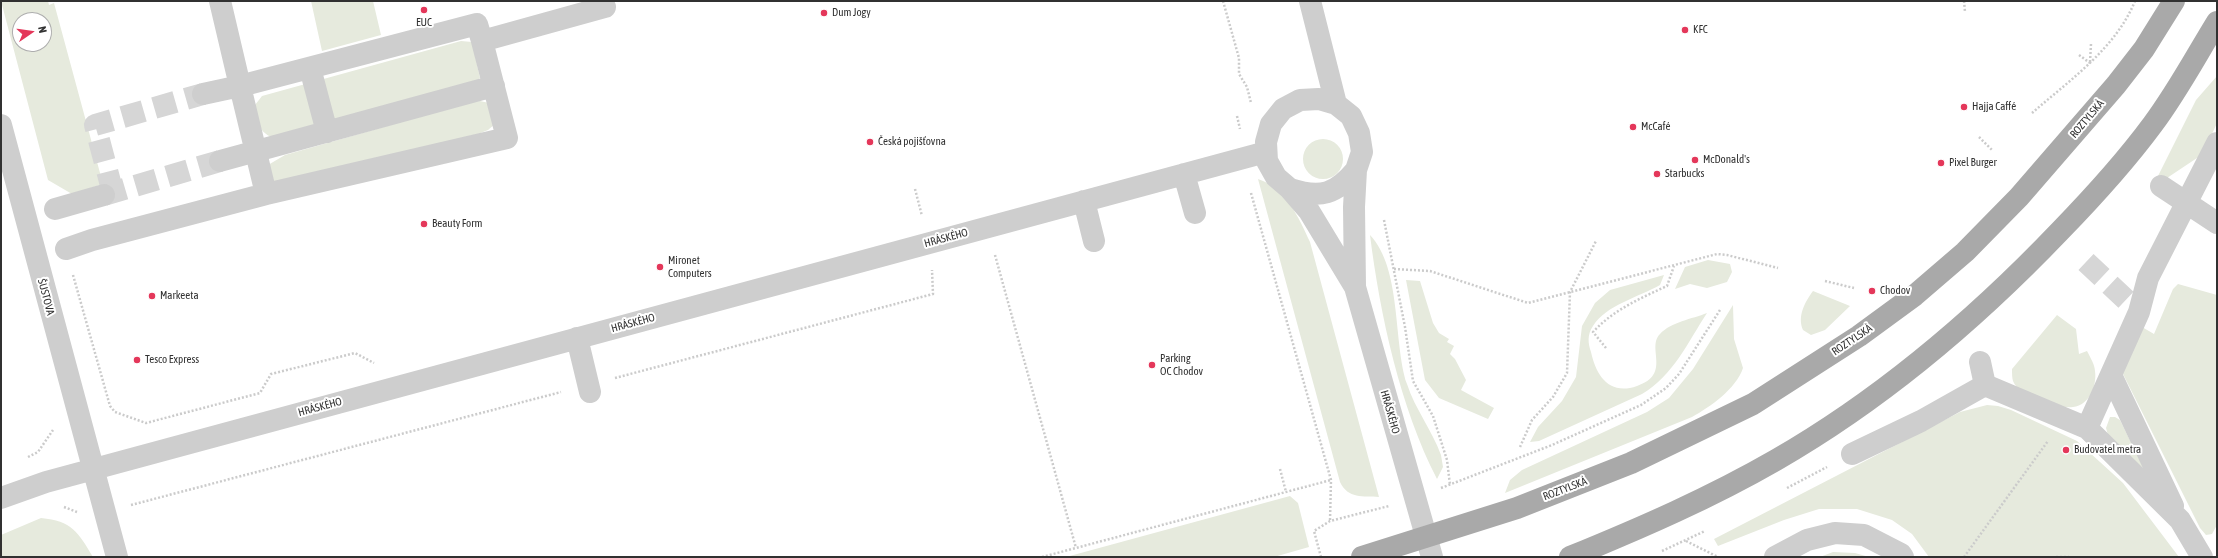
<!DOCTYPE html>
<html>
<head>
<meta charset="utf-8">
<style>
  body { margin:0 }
  #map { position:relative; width:2218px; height:558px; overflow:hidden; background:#fff; font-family:"Asap Condensed",sans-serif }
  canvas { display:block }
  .frame { position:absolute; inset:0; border:2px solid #313131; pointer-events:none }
  .north { position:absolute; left:12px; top:12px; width:40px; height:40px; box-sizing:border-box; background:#fff; border:1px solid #adadad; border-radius:50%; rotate:77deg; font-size:11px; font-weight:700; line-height:16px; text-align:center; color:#313131 }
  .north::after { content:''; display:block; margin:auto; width:14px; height:18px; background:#e4375a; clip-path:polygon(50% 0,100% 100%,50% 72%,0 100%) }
</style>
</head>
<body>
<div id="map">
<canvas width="2218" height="558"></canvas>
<div class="frame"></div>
<div class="north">N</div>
</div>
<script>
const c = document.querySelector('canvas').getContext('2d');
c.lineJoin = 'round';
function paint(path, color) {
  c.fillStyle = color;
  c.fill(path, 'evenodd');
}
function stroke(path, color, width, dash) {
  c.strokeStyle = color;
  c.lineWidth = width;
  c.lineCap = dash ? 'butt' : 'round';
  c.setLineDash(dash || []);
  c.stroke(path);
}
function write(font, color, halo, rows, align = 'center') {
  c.font = font + ' "Asap Condensed",sans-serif';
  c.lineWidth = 4;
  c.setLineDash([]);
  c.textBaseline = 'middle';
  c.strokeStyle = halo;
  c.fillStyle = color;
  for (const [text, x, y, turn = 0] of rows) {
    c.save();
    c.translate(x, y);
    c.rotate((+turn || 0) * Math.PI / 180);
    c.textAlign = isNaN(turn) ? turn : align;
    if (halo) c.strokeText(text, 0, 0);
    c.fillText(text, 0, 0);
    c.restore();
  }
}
paint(new Path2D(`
  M 1,1 L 48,1 L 49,5 L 54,3 L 103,184 L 72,194 L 48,180 ZM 20,20 L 44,20 L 44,44 L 20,44 Z
  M 311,1 L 373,1 L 381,35 L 322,51 Z
  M 461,41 L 472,42 L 480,78 L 472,84 L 273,138 C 256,130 258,121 255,105 L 262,96 Z
  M 2217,76 L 2217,123 L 2203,154 L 2152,188 L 2196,100 Z
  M 480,101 L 489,103 L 495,124 L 488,130 L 478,134 L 272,183 L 268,165 L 285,155 L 472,102 Z
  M1303 159a20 20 0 1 1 40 0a20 20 0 1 1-40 0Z
  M 1258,179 C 1286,188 1299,218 1310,242 L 1379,497 C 1363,496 1348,499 1340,482 Z
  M 1370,235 C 1402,269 1393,341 1407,384 C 1415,409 1432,430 1441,455 L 1443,467 L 1437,479 C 1400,407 1380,315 1370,235 Z
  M 1708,260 L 1730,264 L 1732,272 L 1727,282 L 1707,288 L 1690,284 L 1675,289 L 1685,267 Z
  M 1664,275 L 1660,285 C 1639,297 1606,305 1593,326 C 1587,335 1588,343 1591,352 C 1596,375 1609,396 1637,386 C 1672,374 1646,348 1660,334 C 1671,322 1692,319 1707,313 C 1688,342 1673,376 1642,394 L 1539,441 L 1530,442 L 1538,427 L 1562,401 L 1576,377 L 1582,326 L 1595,303 L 1610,290 Z
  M 1406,280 L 1420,281 L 1433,323 L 1439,333 L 1449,339 L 1447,342 L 1454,346 L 1450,354 L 1455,359 L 1466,380 L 1461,390 L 1494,408 L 1488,419 L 1439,398 L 1425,380 Z
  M 2178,284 L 2217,295 L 2217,525 L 2212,534 L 2206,535 L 2200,528 L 2121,370 L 2142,327 L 2154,334 L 2173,289 Z
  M 1813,291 L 1850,306 L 1825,330 L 1811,335 L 1803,330 C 1797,316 1805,302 1813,291 Z
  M 1733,305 L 1734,339 L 1743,368 C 1736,389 1710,407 1692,417 L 1505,493 L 1510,480 L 1522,470 L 1647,412 L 1669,398 L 1693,369 Z
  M 2057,315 L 2076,329 L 2079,354 L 2087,351 C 2090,357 2095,365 2095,371 C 2097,385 2090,405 2073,407 C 2058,409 2019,397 2013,381 C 2012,378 2012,373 2012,369 Z
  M 1987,405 L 1998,406 L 2011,410 L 2077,441 L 2123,483 L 2179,557 L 1929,557 L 1912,534 L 1892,520 L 1857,509 L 1819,509 L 1784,520 L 1718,546 L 1714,539 L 1960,412 Z
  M 2110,417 L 2115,417 L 2120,420 L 2143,467 L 2141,468 L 2108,435 L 2106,428 Z
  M 1290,496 L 1298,503 L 1309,547 L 1274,557 L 1066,557 Z
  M 41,518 C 72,521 78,532 93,557 L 1,557 L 1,535 Z
  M 1833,552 L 1855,553 L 1869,557 L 1820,557 Z`), '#e6eadd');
stroke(new Path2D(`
  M 113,193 L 95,125 L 203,94
  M 104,195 L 220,161
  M 2086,262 L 2139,312`), '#d6d6d6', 22, [22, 11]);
stroke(new Path2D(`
  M 1223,1 L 1239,58 L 1239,74 L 1247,87 L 1251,103
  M 1964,1 L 1965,12
  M 2079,55 L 2090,63
  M 2090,62 L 2091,44
  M 2032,113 C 2070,80 2116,48 2135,1
  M 1237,116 L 1240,129
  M 1979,137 L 1992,150
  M 915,189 L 922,216
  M 1251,193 L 1331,480 L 1330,521
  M 1384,220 L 1405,327 L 1413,381 L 1433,416 L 1447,460 L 1450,485
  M 995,255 L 1076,548
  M 1394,269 L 1430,271 L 1528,303 L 1717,254 L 1727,255 L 1778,268
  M 73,275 L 110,406 L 115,412 L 146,423 L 260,393 L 271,374 L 355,353 L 374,363
  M 1825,281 L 1854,288
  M 1606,348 L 1593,332 C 1613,310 1641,298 1667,286 L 1674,266
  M 615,378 L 933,294 L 932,270
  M 1520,447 L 1532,420 L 1553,397 L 1567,373 L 1570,292 L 1596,241
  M 28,457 L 38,452 L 53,430
  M 1280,469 L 1286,492
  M 1441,488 L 1552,445 L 1641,405 L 1666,388 L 1679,374 L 1720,310
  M 1787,488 L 1827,467
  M 131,505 L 561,392
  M 64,507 L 77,512
  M 1686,541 L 1718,557
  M 1662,551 L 1705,531
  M 1042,557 L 1331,480
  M 1321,557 L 1314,531 L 1330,521 L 1389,506
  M 1964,557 L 2048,441
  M 2056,557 L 2069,557`), '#cbcbcb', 2.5, [2, 2]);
stroke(new Path2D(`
  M 1310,1 L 1336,104
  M 310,68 L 327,132
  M 203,94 L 240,86 L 220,1
  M 1,125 L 117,557
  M 220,161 L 494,86
  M 1184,174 L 1195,213
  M 2161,186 L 2217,223
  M 1290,189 C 1321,199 1336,194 1356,170
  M 266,194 L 240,86 L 477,24 L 482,41 L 605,7
  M 1084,201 L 1094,241
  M 55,209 L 104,195
  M 66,249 L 92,240 L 266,194 L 507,138 L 482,41
  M 1355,287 L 1309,211 L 1290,189 L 1276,177 L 1267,161 L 1266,142 L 1271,124 L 1283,109 L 1300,100 L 1319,99 L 1336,104 L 1351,116 L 1359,133 L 1362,152 L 1356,170 L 1354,207 L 1355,287 L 1432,557
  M 577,338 L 590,392
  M 1980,362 L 1985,385
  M 2111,375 L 2173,506
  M 2087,428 L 2139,312 L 2148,278 L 2217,143
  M 1852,454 L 1921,421 L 1985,385 L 2087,428 L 2180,520 L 2202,557
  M 1,498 L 46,482 L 1266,152
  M 1775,557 L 1807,540 L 1835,533 L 1864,535 L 1901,554 L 1903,557`), '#cecece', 22);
stroke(new Path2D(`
  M 1362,557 L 1517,508 L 1631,463 L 1753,404 L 1859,336 L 1915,295 L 1965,252 L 2019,197 L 2116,85 L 2144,49 L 2174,1
  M 1570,557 C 1641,528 1710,498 1776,460 C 1882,399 1976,319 2060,231 C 2093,197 2125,162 2153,124 C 2177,92 2196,56 2217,22`), '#a9a9a9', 22);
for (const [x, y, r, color] of [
  [424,10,4,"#e4375a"],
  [824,13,4,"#e4375a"],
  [1685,30,4,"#e4375a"],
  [1964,107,4,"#e4375a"],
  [1633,127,4,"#e4375a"],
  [870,142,4,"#e4375a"],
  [1695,160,4,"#e4375a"],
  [1941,163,4,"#e4375a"],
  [1657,174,4,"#e4375a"],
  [424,224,4,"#e4375a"],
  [660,267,4,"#e4375a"],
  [1872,291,4,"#e4375a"],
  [152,296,4,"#e4375a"],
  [137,360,4,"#e4375a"],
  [1152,365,4,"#e4375a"],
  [2066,450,4,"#e4375a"]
]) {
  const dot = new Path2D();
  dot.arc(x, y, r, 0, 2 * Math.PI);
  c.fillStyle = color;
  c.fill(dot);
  stroke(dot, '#fff', 1.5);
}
write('11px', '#313131', '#fff', [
  ["Dum Jogy",832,13],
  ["EUC",424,23,"center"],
  ["KFC",1693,30],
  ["Hajja Caffé",1972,107],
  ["McCafé",1641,127],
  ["Česká pojišťovna",878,142],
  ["McDonald's",1703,160],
  ["Pixel Burger",1949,163],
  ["Starbucks",1665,174],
  ["Beauty Form",432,224],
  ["Mironet",668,261],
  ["Computers",668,274],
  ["Chodov",1880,291],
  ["Markeeta",160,296],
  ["Parking",1160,359],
  ["OC Chodov",1160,372],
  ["Tesco Express",145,360],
  ["Budovatel metra",2074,450]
], 'left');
write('11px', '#313131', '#fff', [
  ["ROZTYLSKÁ",2087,119,-50],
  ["HRÁSKÉHO",946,238,-15],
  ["ŠUSTOVA",46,297,75],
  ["HRÁSKÉHO",633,323,-15],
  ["ROZTYLSKÁ",1852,340,-34],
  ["HRÁSKÉHO",320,407,-15],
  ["HRÁSKÉHO",1390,412,74],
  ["ROZTYLSKÁ",1565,489,-21]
]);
</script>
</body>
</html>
